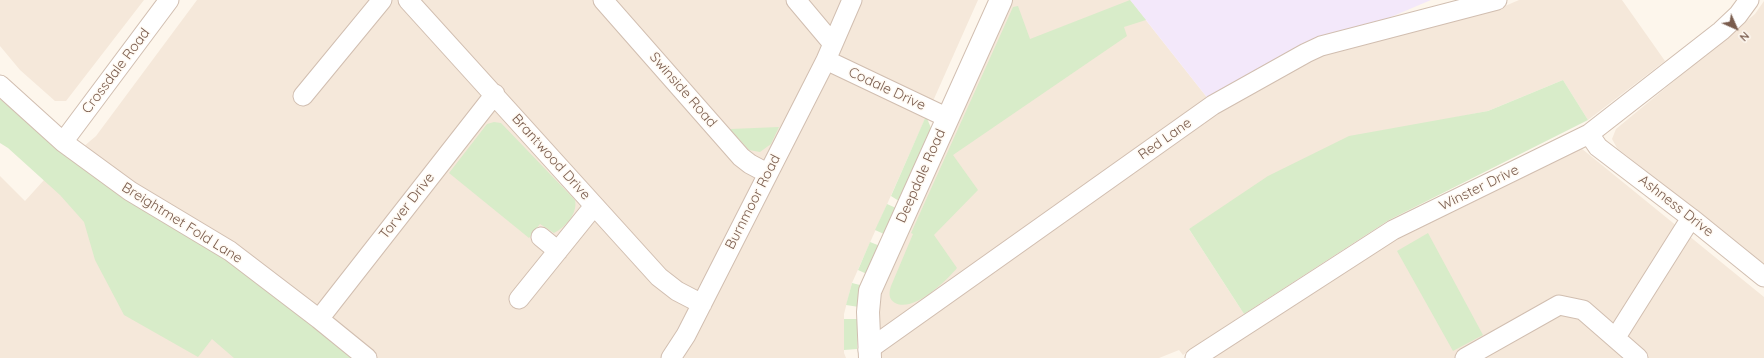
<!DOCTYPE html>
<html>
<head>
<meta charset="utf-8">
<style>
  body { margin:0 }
  #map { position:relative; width:1764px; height:358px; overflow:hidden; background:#fdf6ec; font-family:Quicksand,sans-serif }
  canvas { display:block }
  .north { position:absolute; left:1716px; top:8px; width:40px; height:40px; -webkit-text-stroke:3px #fffaf3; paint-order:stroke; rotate:135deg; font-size:11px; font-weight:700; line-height:16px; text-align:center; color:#7a5c4d }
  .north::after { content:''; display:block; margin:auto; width:14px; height:18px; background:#7a5c4d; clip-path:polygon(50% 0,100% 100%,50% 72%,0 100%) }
</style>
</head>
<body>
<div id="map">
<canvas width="1764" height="358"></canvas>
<div class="north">N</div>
</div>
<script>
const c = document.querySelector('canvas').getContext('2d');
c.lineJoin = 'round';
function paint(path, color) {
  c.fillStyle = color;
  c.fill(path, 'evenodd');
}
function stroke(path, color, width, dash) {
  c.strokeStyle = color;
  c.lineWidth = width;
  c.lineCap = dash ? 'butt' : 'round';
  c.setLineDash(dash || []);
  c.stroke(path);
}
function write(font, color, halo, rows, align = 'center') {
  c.font = font + ' Quicksand,sans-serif';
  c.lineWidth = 3;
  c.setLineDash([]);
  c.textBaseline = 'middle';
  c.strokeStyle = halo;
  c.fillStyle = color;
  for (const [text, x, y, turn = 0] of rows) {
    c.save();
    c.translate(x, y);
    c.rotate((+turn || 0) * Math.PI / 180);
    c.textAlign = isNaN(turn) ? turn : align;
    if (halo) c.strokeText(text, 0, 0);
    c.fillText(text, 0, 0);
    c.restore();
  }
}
paint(new Path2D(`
  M 0,0 L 144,0 L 66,101 L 55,101 L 20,70 L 0,46 Z
  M 197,0 L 978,0 L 852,283 L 844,314 L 844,353 L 846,358 L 0,358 L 0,176 L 25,201 L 44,180 L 96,136 Z
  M 1001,0 L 1130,0 L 1213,105 L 1303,57 L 1505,6 L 1519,0 L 1622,0 L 1665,61 L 1588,120 L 1563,80 L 1488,111 L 1423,124 L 1189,229 L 1244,314 L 1183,355 L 1179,350 L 1159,358 L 877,358 L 868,312 Z
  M 1764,1 L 1764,264 L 1617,148 L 1612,139 L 1616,129 L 1755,14 Z
  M 1581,148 L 1764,297 L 1764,358 L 1204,358 L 1386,241 Z`), '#f5e8da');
paint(new Path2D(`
  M 1130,0 L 1431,0 L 1306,53 L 1213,105 Z`), '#f3e8fa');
paint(new Path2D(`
  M 1130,0 L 1146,20 L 1124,27 L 1127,36 L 953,155 L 978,190 L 934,235 L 957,268 C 947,280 914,313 895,303 C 888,299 889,292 891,286 L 913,234 L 911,233 L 1013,7 L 1018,6 L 1030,39 Z
  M 1563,80 L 1588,120 L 1389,220 L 1244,314 L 1189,229 L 1268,176 L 1349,136 L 1488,111 Z
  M 0,99 L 39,133 L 120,196 L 209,247 L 315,328 L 351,358 L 234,358 L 212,339 L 198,357 L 124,315 L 95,260 L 84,222 L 60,195 L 8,148 L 0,143 Z
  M 926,116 L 931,128 L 928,136 L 899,201 L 891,196 Z
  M 494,122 L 501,123 L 575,200 C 578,213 566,227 554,233 L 540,224 L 529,238 L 449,173 L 487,124 Z
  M 779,127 L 771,144 L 760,152 L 749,150 L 730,129 Z
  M 887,204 L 896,208 L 884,234 L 875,230 Z
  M 1428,233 L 1483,335 L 1453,351 L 1397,251 Z
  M 870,242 L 880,246 L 867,274 L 858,270 Z
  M 852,283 L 864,286 L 859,307 L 846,305 Z
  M 844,319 L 858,319 L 857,349 L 844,350 Z`), '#d8ecc9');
const minor = new Path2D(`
  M 408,0 L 659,277 L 677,291 L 702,304
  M 603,0 L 741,157 L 750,164 L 767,173
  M 796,0 L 833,44
  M 826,60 L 948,118
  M 0,85 L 63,142 L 130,191 L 230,251 L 319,319 L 367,358
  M 303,96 L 382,0
  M 1589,134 L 1598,147 L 1691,218 L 1764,277
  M 63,142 L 169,0
  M 541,237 L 558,251
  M 519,299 L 594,206
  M 319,319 L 495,94
  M 1616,337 L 1691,218
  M 868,350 L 1213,105 L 1306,53 L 1321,46 L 1497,0
  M 671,358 L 686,335 L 826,60 L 852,0
  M 1195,358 L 1393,230 L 1589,134 L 1721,31 L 1738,15 L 1749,0
  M 1465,358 L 1559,305 L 1583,310 L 1638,358`);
const tertiary = new Path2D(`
  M 870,358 L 868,312 L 870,291 L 1001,0`);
stroke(minor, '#d1beb0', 21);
stroke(tertiary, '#d1beb0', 24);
stroke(minor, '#fff', 19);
stroke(tertiary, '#fff', 22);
write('14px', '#7a5c4d', '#fffaf3', [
  ["Crossdale Road",116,71,-53],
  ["Codale Drive",887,89,25],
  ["Swinside Road",683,90,49],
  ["Red Lane",1165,139,-35],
  ["Brantwood Drive",551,157,48],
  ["Deepdale Road",921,176,-66],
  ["Winster Drive",1479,188,-26],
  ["Burnmoor Road",753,202,-63],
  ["Torver Drive",407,206,-52],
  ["Ashness Drive",1676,206,38],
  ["Breightmet Fold Lane",182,223,32]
]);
</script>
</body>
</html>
